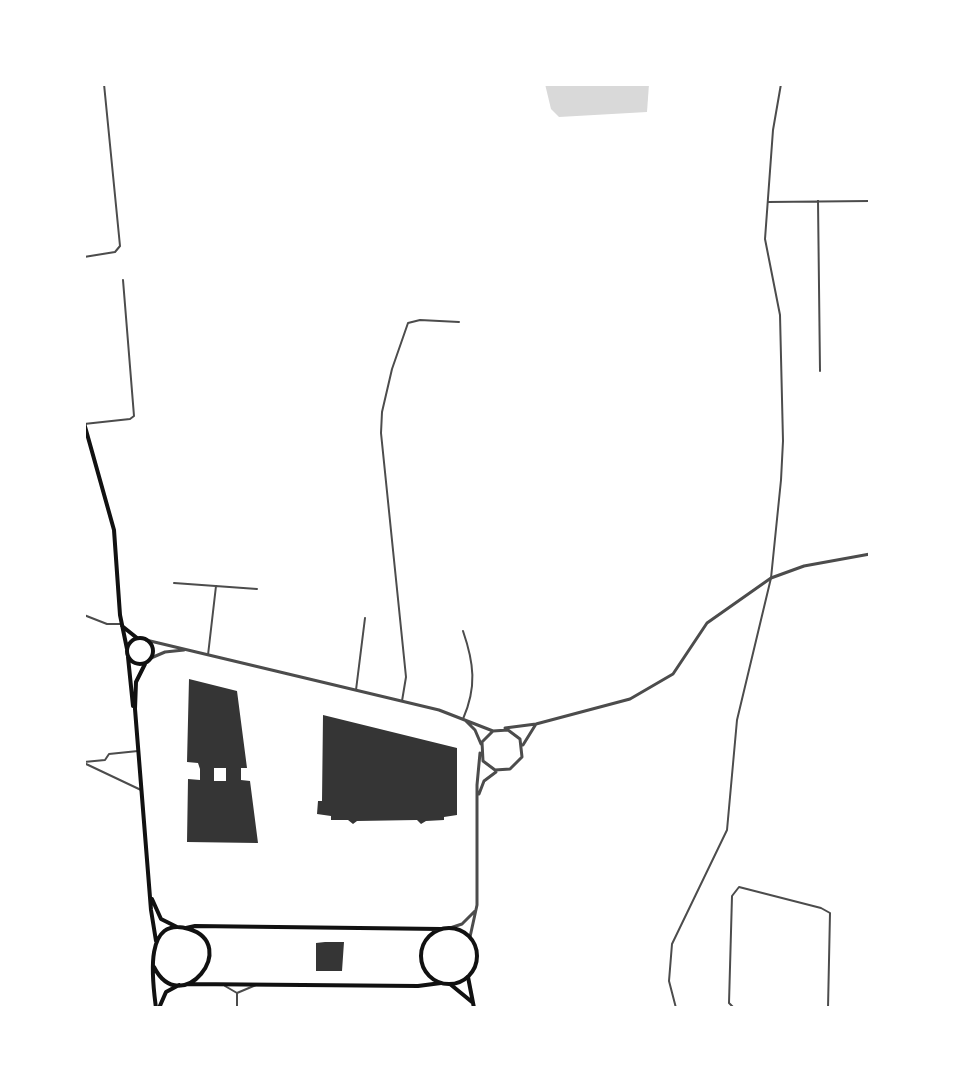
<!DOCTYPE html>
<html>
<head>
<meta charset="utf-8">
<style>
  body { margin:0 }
  #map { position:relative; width:954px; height:1092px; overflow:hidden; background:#fff; font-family:"Varela Round",sans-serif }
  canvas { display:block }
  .frame { position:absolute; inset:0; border:86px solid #fff; pointer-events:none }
</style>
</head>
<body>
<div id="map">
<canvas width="954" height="1092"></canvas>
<div class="frame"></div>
</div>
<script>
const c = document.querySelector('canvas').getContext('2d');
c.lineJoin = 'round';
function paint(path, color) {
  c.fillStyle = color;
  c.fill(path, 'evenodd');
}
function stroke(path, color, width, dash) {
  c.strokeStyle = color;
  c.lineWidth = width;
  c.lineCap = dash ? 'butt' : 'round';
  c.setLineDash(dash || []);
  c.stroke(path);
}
paint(new Path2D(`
  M 545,84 L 649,84 L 647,112 L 559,117 L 551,109 Z`), '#d9d9d9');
paint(new Path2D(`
  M 189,679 L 237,691 L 247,768 L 241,768 L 241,780 L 250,781 L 258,843 L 187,842 L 188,779 L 200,780 L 200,769 L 198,763 L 187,762 ZM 214,768 L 226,768 L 226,781 L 214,781 Z
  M 323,715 L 457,748 L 457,815 L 444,817 L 444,820 L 426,821 L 421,824 L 417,820 L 357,821 L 353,824 L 348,820 L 331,820 L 331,816 L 317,814 L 318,801 L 322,801 Z
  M 325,942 L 344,942 L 342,971 L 316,971 L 316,943 Z`), '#353535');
stroke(new Path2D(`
  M 818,201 L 820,371
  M 768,202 L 870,201
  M 84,257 L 115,252 L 120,246 L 104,84
  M 84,424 L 130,419 L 134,416 L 123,280
  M 174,583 L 257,589
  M 84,615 L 107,624 L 121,624
  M 463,631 C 474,663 477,687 463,719
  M 208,655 L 216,586
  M 356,690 L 365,618
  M 402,701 L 406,677 L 381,433 L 382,412 L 392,369 L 408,323 L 420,320 L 459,322
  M 84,762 L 105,760 L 109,754 L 138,751
  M 84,763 L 141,790
  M 225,986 L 237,993
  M 237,993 L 256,985
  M 237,1008 L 237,993
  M 676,1008 L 669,981 L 672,944 L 727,830 L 737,720 L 771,578 L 781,480 L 783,441 L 780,315 L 765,239 L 773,130 L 781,84
  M 761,1008 L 733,1007 L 729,1003 L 732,896 L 739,887 L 821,908 L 830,913 L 828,1008`), '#4c4c4c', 2);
stroke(new Path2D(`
  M 146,640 L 439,710 L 493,731 L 508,730 L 520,739 L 522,757 L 510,769 L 495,770 L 483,761 L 482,742 L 493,731
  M 151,658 L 165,652 L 184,650
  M 465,720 L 475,730 L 481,744
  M 505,728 L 536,724 L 630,699 L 673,674 L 707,623 L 771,578 L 804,566 L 870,554
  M 523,745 L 536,724
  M 479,794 L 484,781 L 496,772
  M 450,928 L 462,924 L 475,911
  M 470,937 L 477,905 L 477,785 L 480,753`), '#4c4c4c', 3);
stroke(new Path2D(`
  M 84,423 L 114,530 L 120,615 L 127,649
  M 122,626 L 137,638
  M127 651a13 13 0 1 1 26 0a13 13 0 1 1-26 0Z
  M 128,657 L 133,706
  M 145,664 L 136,682 L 135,709 L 151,910 L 156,941
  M 152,899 L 161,919 L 177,927
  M421 956a28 28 0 1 1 56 0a28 28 0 1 1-56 0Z
  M 186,928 L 195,926 L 441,929
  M 154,967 C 181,1020 241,945 189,929 C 142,914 153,984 156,1008
  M 187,984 L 418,986 L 441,983
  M 159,1008 L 166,992 L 179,985`), '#111', 4);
stroke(new Path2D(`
  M 468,977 L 474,1008
  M 450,984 L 472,1002`), '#111', 4);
</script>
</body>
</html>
